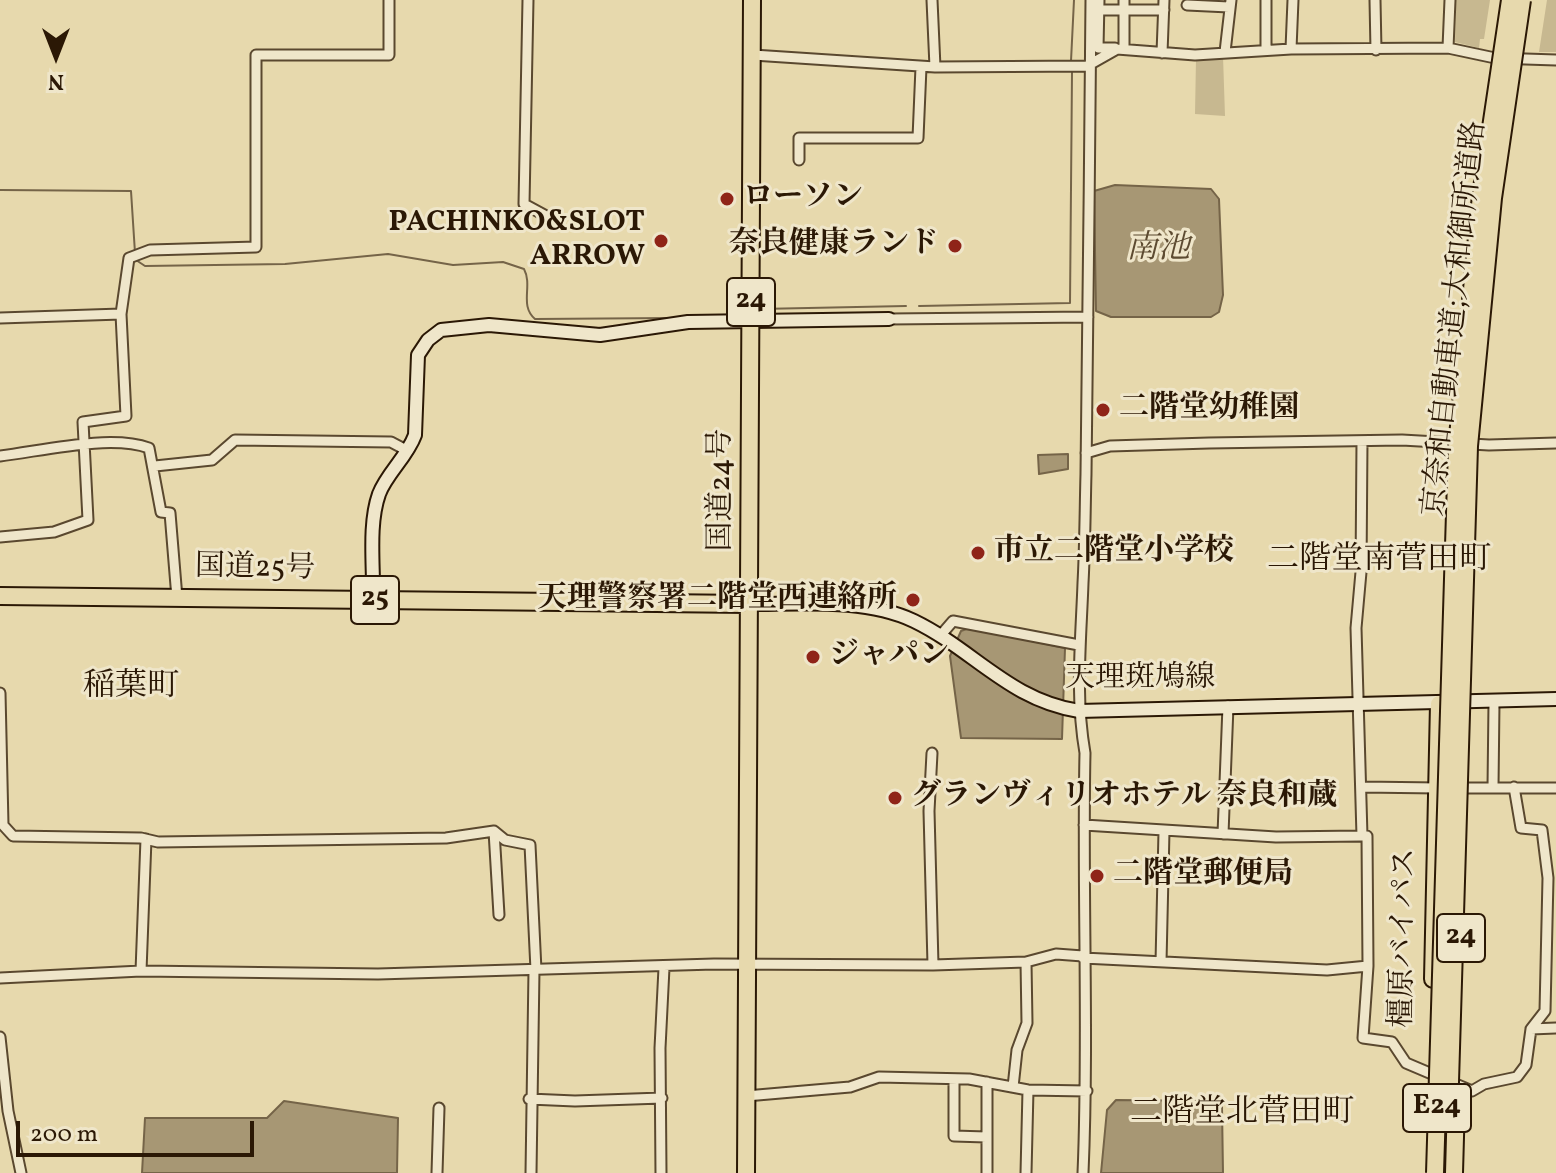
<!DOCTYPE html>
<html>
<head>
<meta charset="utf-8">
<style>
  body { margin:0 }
  #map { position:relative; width:1556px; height:1173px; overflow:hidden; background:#e7d9ad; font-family:Vollkorn,serif }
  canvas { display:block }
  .north { position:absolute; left:16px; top:16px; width:80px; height:80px; -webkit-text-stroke:6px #efe6ca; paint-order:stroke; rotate:180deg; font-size:22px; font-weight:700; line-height:32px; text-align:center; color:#2b1805 }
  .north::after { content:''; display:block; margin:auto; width:28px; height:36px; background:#2b1805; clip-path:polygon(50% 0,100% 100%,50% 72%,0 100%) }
  .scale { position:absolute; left:16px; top:1121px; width:238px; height:36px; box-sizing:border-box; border:4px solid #2b1805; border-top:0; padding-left:10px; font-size:24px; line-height:28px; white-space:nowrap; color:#2b1805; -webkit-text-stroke:6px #efe6ca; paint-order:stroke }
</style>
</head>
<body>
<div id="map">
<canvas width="1556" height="1173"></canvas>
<div class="north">N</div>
<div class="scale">200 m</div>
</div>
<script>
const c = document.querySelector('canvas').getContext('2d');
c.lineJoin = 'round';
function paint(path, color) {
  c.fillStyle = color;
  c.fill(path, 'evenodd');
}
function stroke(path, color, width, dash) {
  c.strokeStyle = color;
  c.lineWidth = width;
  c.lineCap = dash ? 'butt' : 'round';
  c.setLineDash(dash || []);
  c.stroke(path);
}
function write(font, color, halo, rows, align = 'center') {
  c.font = font + ' Vollkorn,"Noto Serif JP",serif';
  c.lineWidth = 6;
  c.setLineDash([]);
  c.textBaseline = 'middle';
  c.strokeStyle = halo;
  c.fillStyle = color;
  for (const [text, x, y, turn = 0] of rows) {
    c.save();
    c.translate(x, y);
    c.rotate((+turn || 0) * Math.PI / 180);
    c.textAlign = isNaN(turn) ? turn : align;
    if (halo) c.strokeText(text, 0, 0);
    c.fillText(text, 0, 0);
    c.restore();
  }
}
paint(new Path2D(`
  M 1456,0 L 1490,0 L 1484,39 L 1480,39 L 1479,48 L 1455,42 Z
  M 1547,0 L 1556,0 L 1556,52 L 1539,52 Z
  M 1223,56 L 1225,116 L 1195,114 L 1196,59 Z`), '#c7b890');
const water = new Path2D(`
  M 1115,185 L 1211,189 L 1219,199 L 1223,295 L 1219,312 L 1211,317 L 1111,317 L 1096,311 L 1094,191 Z
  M 1068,454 L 1068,469 L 1039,474 L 1038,455 Z
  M 969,628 L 1065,648 L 1062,739 L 961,738 L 950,656 L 961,631 Z
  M 1116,1100 L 1216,1101 L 1222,1107 L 1223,1173 L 1101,1173 L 1107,1110 Z
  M 284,1101 L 398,1118 L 397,1173 L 142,1173 L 145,1118 L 267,1118 Z`);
paint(water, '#a79774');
stroke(water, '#756448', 2);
stroke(new Path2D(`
  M 1071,61 L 1074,0
  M 0,190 L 131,191 L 135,253
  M 136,260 L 145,266 L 285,264 L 388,254 L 453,265 L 503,262 L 524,269 C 533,286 519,305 535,319 L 672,318
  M 919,306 L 1070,303 L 1072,72
  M 759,309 L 906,306`), '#756448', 2);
const street = new Path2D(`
  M 528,0 L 524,204 L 548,217
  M 932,0 L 935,67
  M 1099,0 L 1098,48 L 1115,48
  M 1124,0 L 1124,49
  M 1375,0 L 1376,50
  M 1187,5 L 1229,7
  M 1098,10 L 1164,10
  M 1448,48 L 1450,0
  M 1291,49 L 1293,0
  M 1266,50 L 1266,0
  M 1225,52 L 1231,0
  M 1162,53 L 1164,0
  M 753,55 L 935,67 L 1087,66 L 1117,49 L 1195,55 L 1291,49 L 1448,48 L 1495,58 L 1556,60
  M 799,160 L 799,138 L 918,138 L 921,67
  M 0,318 L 121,314
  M 889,319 L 1088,317
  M 1362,441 L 1361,572 L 1356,628 L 1362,836 L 1367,836 L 1368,966 L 1363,1038 L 1392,1042 L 1406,1063 L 1472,1091 L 1484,1084 L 1517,1077 L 1526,1065 L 1531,1029 L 1545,1011 L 1548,878 L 1542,830 L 1521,828 L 1514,787
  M 1086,453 L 1110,446 L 1209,443 L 1402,440 L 1489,445 L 1556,443
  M 0,456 C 42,451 110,434 149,448 L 161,512 L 170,513 L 177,598
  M 155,466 L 212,460 L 235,440 L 391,442 L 408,451
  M 0,537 L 54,532 L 88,520 L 83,422 L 126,416 L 121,314 L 129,258 L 150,250 L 256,247 L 256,55 L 389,55 L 389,0
  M 940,636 L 953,621 L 1079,645
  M 0,693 L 3,825 L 13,836 L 141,838 L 158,842 L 446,838 L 494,831 L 505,840 L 530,845 L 536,970
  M 932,753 L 929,811 L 933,965
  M 1362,787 L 1438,788
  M 1493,787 L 1494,703
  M 1457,788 L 1556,788
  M 1084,825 L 1276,837 L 1362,836
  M 494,831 L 499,915
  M 1223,834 L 1228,706
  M 1083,958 L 1327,970 L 1368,966
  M 1161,962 L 1164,831
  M 141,971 L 146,839
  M 0,978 L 141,971 L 378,974 L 714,964 L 933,965 L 1026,962 L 1056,954 L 1083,956
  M 1531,1029 L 1556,1028
  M 0,1037 L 8,1111 L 21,1173
  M 954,1079 L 954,1136 L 986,1137
  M 987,1082 L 987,1173
  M 1013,1087 L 1017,1050 L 1027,1023 L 1026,962
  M 746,1096 L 850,1087 L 879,1077 L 969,1079 L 1028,1090 L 1087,1091
  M 529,1099 L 575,1101 L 662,1098
  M 437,1173 L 439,1108
  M 531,1173 L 534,970
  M 661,1173 L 660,1048 L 664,968
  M 1026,1173 L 1028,1090
  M 1083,1173 C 1089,1033 1082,893 1085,753 C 1075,696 1081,640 1083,583 C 1085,547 1085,510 1086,474 C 1089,316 1089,158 1091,0`);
const secondary = new Path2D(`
  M 373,600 C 374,567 368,525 379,494 C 387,473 407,457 415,435 L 418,355 L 428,340 L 441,330 L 489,325 L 600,335 L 688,322 L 889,319
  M 749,604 C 802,604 865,598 914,621 C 974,650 1009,700 1079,711 L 1556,699`);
const highway = new Path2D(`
  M 0,596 L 749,604
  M 1433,979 L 1439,704
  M 746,1173 L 752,0
  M 1454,1173 L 1456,1101`);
stroke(street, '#5a482f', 13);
stroke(secondary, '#2b1805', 16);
stroke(highway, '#2b1805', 20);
stroke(street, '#efe6ca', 9);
stroke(secondary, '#efe6ca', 12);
stroke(highway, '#e7d9ad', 16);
const highwayBridge = new Path2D(`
  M 1449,1115 L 1469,446 L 1493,198 L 1522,0
  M 1435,1173 L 1457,447 L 1481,195 L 1510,0`);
stroke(highwayBridge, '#2b1805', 20, []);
stroke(highwayBridge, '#e7d9ad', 16);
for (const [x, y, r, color] of [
  [727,199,8,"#8f2418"],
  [661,241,8,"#8f2418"],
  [955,246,8,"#8f2418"],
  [1103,410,8,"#8f2418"],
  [978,553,8,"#8f2418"],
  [913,600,8,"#8f2418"],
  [813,657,8,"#8f2418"],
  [895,798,8,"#8f2418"],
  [1097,876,8,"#8f2418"]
]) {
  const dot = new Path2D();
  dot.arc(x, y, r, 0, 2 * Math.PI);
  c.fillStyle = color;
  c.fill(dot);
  stroke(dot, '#efe6ca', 3);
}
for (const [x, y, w] of [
  [751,302,48],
  [375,600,48],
  [1461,938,48],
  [1437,1108,68]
]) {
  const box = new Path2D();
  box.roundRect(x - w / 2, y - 24, w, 48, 6);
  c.fillStyle = '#efe6ca';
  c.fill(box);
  stroke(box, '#2b1805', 2);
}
write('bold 28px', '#2b1805', null, [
  ["24",751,302],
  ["25",375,600],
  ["24",1461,938],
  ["E24",1437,1108]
]);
write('bold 30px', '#2b1805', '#efe6ca', [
  ["ローソン",743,199],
  ["PACHINKO&SLOT",645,224,"right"],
  ["ARROW",645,258,"right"],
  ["奈良健康ランド",939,246,"right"],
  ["二階堂幼稚園",1119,410],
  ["市立二階堂小学校",994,553],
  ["天理警察署二階堂西連絡所",897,600,"right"],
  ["ジャパン",829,657],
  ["グランヴィリオホテル 奈良和蔵",911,798],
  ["二階堂郵便局",1113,876]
], 'left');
write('30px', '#2b1805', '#efe6ca', [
  ["京奈和自動車道;大和御所道路",1457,319,-84],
  ["国道24号",723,490,-90],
  ["国道25号",255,570,1],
  ["天理斑鳩線",1140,680],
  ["橿原バイパス",1406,938,-89]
]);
write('italic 32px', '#5d4b31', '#efe6ca', [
  ["南池",1158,251]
]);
write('32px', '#2b1805', '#efe6ca', [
  ["二階堂南菅田町",1379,562],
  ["稲葉町",131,689],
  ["二階堂北菅田町",1242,1115]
]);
</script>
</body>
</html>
